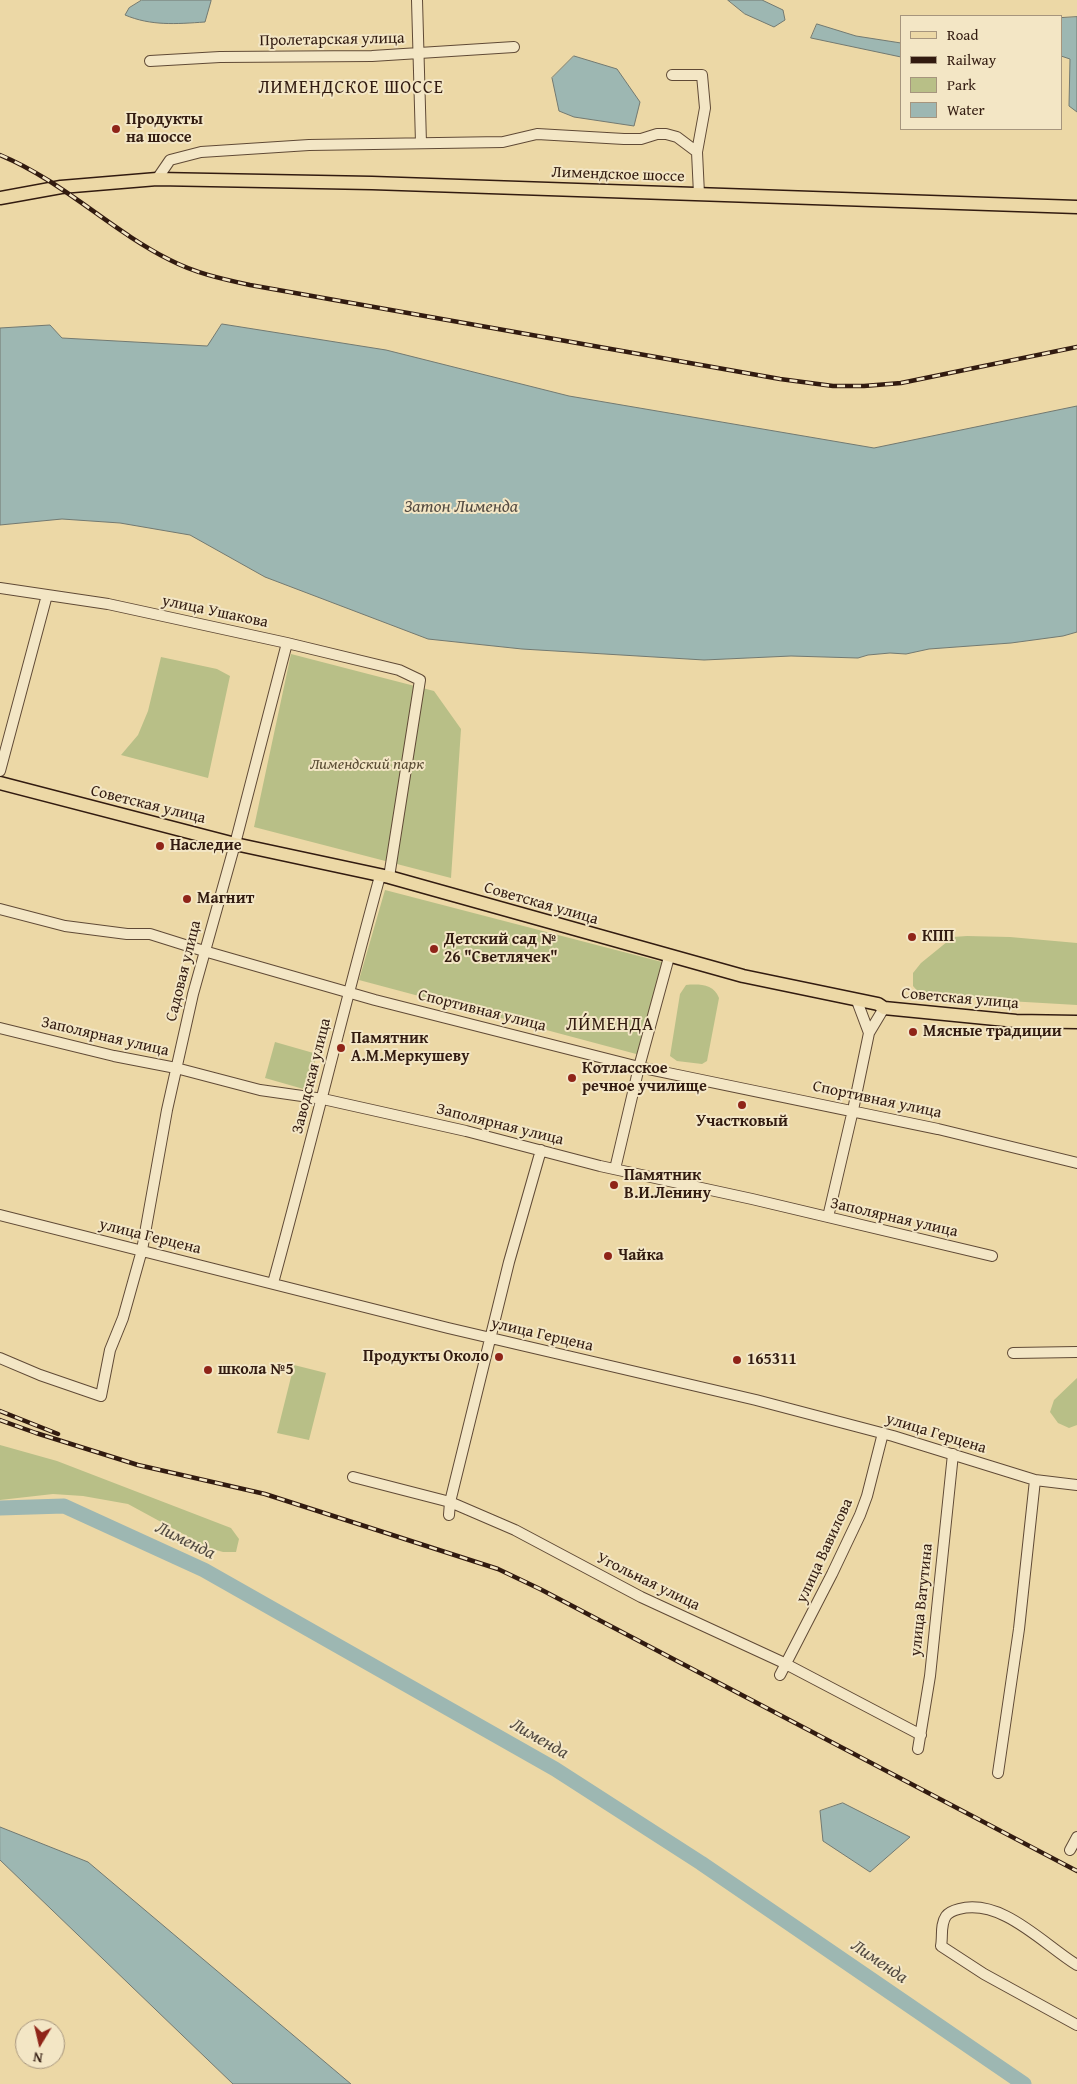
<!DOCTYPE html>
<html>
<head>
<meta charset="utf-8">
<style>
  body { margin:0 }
  #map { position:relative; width:1077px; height:2084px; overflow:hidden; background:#ecd8a6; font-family:"Gentium Book Plus",serif }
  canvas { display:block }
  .legend { position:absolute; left:900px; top:15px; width:162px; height:115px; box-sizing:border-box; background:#f3e6c5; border:1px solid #a6957d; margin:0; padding:6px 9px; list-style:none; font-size:15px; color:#321b10 }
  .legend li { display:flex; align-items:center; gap:10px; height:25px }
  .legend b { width:25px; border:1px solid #a6957d }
  .north { position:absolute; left:15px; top:2019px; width:50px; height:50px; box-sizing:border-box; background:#f3e6c5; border:1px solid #a6957d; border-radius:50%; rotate:189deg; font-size:14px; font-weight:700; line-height:20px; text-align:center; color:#321b10 }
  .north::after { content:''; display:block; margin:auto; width:18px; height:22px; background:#8f2418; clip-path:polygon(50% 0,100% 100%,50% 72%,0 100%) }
</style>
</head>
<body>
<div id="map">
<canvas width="1077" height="2084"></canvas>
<ul class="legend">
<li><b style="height:6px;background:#ecd8a6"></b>Road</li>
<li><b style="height:6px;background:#321b10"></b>Railway</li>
<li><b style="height:14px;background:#b8bf87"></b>Park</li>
<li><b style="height:14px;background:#9db7b2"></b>Water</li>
</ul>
<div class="north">N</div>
</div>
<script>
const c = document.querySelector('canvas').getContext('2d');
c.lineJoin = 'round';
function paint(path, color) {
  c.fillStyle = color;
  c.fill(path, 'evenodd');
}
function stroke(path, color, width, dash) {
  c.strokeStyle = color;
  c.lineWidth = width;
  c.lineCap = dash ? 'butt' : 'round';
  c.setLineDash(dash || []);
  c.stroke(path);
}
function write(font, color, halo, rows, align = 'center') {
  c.font = font + ' "Gentium Book Plus",serif';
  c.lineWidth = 4;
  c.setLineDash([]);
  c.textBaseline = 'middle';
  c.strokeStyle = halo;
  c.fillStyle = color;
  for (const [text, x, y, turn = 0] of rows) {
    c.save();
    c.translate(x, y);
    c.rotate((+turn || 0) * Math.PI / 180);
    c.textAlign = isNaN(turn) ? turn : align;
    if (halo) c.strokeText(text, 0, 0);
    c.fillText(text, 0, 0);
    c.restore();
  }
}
paint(new Path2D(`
  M 291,654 L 434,691 L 461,729 L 451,878 L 254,827 Z
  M 161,657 L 217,669 L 230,676 L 208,778 L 121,755 L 138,735 L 148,711 Z
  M 385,890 L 662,962 L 640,1055 L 359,980 Z
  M 967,936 L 1010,937 L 1077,943 L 1077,1005 L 922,996 L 913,986 L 913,973 L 921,963 L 953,937 Z
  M 686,985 C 699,984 714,984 719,998 L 707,1061 L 702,1064 L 677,1061 L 670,1056 L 680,994 Z
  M 275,1042 L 317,1054 L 307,1090 L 265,1078 Z
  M 294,1365 L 326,1373 L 309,1440 L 277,1433 Z
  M 1077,1378 L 1077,1425 L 1069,1428 L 1058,1423 L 1050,1412 L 1054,1400 Z
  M 0,1445 L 57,1461 L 231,1528 L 239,1539 L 236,1552 L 223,1552 L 209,1548 L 128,1504 L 83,1496 L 53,1494 L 0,1500 Z`), '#b8bf87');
const water = new Path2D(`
  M 142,0 L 211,0 L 211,1 L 205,22 C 176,24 151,26 125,15 L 129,8 Z
  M 728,0 L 762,0 L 783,10 L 785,20 L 774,27 L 745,14 Z
  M 1077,17 L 1077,112 L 1069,106 L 1070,59 L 1061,56 L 1061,18 Z
  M 817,24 L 856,36 L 901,43 L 901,57 L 811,38 Z
  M 574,56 L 617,69 L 640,102 L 634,126 L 574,117 L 559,111 L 552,78 Z
  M 222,324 L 386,350 L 569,396 L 874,448 L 1077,406 L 1077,632 L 1063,636 L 1011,643 L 929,649 L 906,654 L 890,653 L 868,655 L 858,658 L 791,656 L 704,660 L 522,649 L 428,639 L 265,577 L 190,535 L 120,523 L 62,519 L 0,525 L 0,328 L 50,325 L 62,338 L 207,346 Z
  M 843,1803 L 910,1837 L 870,1872 L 823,1841 L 820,1811 Z
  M 0,1827 L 88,1862 L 351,2084 L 233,2084 L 0,1860 Z`);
paint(water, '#9db7b2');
stroke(water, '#727971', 1);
stroke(new Path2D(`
  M 0,1508 L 64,1506 L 204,1570 L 555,1769 L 701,1863 L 1024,2084`), '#9db7b2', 15);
const minor = new Path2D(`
  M 417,0 L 421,143
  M 150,61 L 220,57 L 372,56 L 514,47
  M 672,75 L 702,75 L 705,108 L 697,152 L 699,194
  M 157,179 L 170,160 L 201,152 L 309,145 L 503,142 L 537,134 L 624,139 L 641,139 L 657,134 L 666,134 L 677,137 L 697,152
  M 0,588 L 108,604 L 287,643 L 399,670 L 420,680 L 389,877
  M 0,771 L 47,595
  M 0,909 L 65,926 L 127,934 L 150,934 L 204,951 L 375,1000 L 639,1067 L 938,1129 L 1077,1163
  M 857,1001 L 869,1033
  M 0,1028 L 114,1056 L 176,1068 L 260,1090 L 323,1099 L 466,1131 L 600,1166 L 752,1199 L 992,1256
  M 615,1169 L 639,1067 L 669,957
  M 0,1215 L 448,1328 L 756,1400 L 893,1436 L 1035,1480 L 1077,1485
  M 828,1217 L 853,1110 L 869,1033 L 884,1008
  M 273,1283 C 310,1148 343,1011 380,876
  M 1013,1353 L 1077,1352
  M 0,1358 L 40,1375 L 101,1396 L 110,1350 L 123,1318 L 142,1250 L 167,1110 L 193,994 L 235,844 L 287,643
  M 353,1477 L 450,1502 L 515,1530 L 641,1597 L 782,1662 L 921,1735
  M 449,1515 L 450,1502 L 509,1262 L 541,1150
  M 780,1675 L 832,1574 L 860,1515 L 867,1496 L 883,1433
  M 918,1749 L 930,1676 L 953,1454
  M 998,1773 L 1019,1629 L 1035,1480
  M 1070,1850 L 1077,1837
  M 1077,1965 C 1043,1944 1002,1898 959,1909 C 955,1910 949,1912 946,1916 C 940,1925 943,1936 941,1946 L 984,1974 L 1077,2025`);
const major = new Path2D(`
  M 0,198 L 61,187 L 157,179 L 372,183 L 1077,207
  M 0,783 L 235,844 L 389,877 L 743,976 L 878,1004 L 884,1008 L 1016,1021 L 1077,1022`);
stroke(minor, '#604a36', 12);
stroke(major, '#321b10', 15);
stroke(minor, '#f3e6c5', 10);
stroke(major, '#ecd8a6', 12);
const rail = new Path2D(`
  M 0,155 C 63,181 110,230 170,260 C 195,273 222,279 250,285 L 780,379 L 833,386 L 864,386 L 901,383 L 1077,347
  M 0,1411 L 58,1434
  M 0,1420 L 36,1433 L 138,1465 L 265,1494 L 498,1569 L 540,1589 L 1077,1871`);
stroke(rail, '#321b10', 4.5);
stroke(rail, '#f3e6c5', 2.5, [8]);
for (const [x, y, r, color] of [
  [116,129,5,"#8f2418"],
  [160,846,5,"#8f2418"],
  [187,899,5,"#8f2418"],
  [912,937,5,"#8f2418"],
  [434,949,5,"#8f2418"],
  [913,1032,5,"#8f2418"],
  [341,1048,5,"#8f2418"],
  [572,1078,5,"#8f2418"],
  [742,1105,5,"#8f2418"],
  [614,1185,5,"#8f2418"],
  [608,1256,5,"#8f2418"],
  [499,1357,5,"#8f2418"],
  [737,1360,5,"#8f2418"],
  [208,1370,5,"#8f2418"]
]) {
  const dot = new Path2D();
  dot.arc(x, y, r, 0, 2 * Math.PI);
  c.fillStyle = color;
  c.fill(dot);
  stroke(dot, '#f3e6c5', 2);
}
write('16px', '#321b10', '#f3e6c5', [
  ["Пролетарская улица",332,40,-1],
  ["Лимендское шоссе",618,175,2],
  ["улица Ушакова",215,612,12],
  ["Советская улица",148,805,14],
  ["Советская улица",541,904,16],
  ["Садовая улица",184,971,-76],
  ["Советская улица",960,999,5],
  ["Спортивная улица",482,1011,14],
  ["Заполярная улица",105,1037,13],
  ["Заводская улица",312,1076,-76],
  ["Спортивная улица",877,1100,12],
  ["Заполярная улица",500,1125,14],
  ["Заполярная улица",894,1218,13],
  ["улица Герцена",150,1237,14],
  ["улица Герцена",542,1335,13],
  ["улица Герцена",936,1434,17],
  ["улица Вавилова",825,1551,-65],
  ["Угольная улица",648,1582,26],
  ["улица Ватутина",922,1600,-84]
]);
write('bold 16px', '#321b10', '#f3e6c5', [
  ["Продукты",126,120],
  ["на шоссе",126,138],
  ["Наследие",170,846],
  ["Магнит",197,899],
  ["КПП",922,937],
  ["Детский сад №",444,940],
  ["26 \"Светлячек\"",444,958],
  ["Мясные традиции",923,1032],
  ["Памятник",351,1039],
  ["А.М.Меркушеву",351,1057],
  ["Котласское",582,1069],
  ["речное училище",582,1087],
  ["Участковый",742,1122,"center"],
  ["Памятник",624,1176],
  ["В.И.Ленину",624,1194],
  ["Чайка",618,1256],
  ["Продукты Около",489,1357,"right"],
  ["165311",747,1360],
  ["школа №5",218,1370]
], 'left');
write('italic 16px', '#5a4c34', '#f3e6c5', [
  ["Лимендский парк",367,765]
]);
c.letterSpacing = '1px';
write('18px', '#321b10', '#f3e6c5', [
  ["ЛИМЕНДСКОЕ ШОССЕ",351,88],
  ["ЛИ́МЕНДА",610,1025]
]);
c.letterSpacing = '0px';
write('italic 18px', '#524a41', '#f3e6c5', [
  ["Затон Лименда",461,507],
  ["Лименда",185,1541,26],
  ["Лименда",539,1739,30],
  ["Лименда",879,1962,34]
]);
</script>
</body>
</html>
